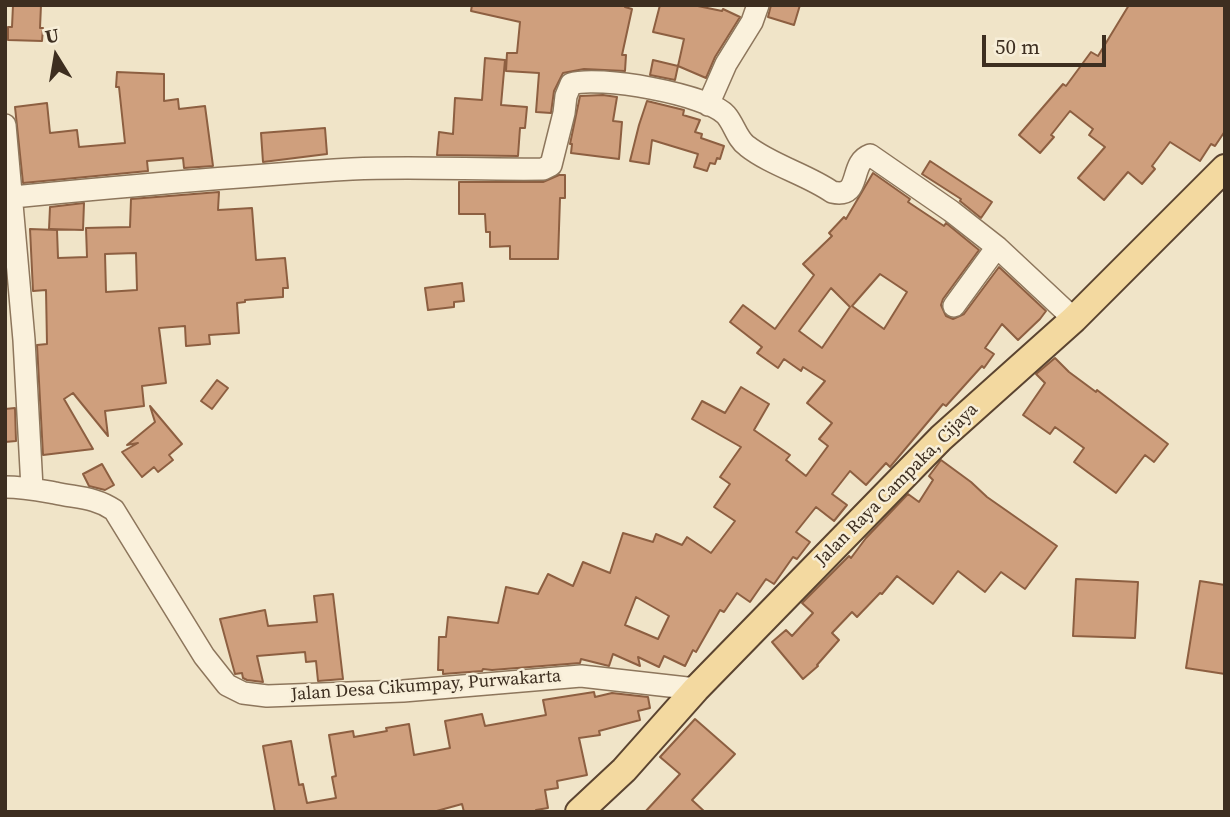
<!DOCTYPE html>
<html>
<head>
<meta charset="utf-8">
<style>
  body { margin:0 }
  #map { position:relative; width:1230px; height:817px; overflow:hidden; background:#f0e4c8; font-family:"Source Serif 4",serif }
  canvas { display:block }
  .frame { position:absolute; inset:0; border:7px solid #3d2e20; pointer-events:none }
  .north { position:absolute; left:21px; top:21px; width:70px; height:70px; -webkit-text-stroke:5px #f7eed8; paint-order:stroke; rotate:349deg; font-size:19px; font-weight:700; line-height:28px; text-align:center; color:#3d2e20 }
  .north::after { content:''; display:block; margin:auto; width:24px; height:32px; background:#3d2e20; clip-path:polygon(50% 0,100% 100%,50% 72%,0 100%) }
  .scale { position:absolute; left:982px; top:35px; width:124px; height:32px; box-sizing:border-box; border:4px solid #3d2e20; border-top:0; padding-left:9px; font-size:21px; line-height:24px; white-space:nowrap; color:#3d2e20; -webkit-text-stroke:5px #f7eed8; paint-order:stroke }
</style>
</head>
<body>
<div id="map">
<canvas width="1230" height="817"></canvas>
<div class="frame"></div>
<div class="north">U</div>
<div class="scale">50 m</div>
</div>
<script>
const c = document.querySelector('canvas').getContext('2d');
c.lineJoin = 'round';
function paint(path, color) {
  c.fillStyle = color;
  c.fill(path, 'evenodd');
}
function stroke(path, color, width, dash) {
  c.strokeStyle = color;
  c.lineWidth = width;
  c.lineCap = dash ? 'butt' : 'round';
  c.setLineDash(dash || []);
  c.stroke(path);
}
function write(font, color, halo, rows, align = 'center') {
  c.font = font + ' "Source Serif 4",serif';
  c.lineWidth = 5;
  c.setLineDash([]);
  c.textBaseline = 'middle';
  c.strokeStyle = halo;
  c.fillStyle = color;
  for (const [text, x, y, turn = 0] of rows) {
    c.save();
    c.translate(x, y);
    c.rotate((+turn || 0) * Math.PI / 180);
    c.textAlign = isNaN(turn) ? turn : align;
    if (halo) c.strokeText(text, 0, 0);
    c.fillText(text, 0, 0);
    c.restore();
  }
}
const building = new Path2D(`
  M 13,5 L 41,5 L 40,28 L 43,28 L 42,41 L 8,40 L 8,27 L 12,27 Z
  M 472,5 L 626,5 L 625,7 L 632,9 L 622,55 L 626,55 L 625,71 L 584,69 L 563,73 L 554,91 L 551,113 L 536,112 L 539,73 L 506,71 L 507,53 L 517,53 L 520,22 L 471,11 Z
  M 660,5 L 693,5 L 722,11 L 723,9 L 740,17 L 715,57 L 706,78 L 678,66 L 684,39 L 653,32 Z
  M 771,5 L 800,5 L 794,25 L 768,17 Z
  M 1129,5 L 1225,5 L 1225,131 L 1215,146 L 1211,144 L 1200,161 L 1170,142 L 1152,166 L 1155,169 L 1142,184 L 1128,172 L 1104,200 L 1078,178 L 1105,147 L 1089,135 L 1093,129 L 1070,111 L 1051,135 L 1054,137 L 1040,153 L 1019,135 L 1063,84 L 1066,86 L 1091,52 L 1098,56 Z
  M 485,58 L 505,60 L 501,105 L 527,107 L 525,128 L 520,128 L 518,156 L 437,155 L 439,132 L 453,134 L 455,98 L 482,100 Z
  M 653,60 L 678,66 L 675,80 L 650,75 Z
  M 117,72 L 164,74 L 164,101 L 178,99 L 179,109 L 205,106 L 213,166 L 184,168 L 183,158 L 147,161 L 148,171 L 23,183 L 15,107 L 47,103 L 50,133 L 77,130 L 79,147 L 125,143 L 119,87 L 116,87 Z
  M 603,95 L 617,97 L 613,121 L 622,122 L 619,159 L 571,153 L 572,144 L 570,144 L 580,96 Z
  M 647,101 L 684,110 L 683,115 L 700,120 L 695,132 L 702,134 L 701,138 L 724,146 L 720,159 L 717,158 L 715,164 L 710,163 L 707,171 L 694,167 L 698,154 L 652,140 L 649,164 L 630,161 L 639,125 Z
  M 325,128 L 327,154 L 263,162 L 261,133 Z
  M 930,161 L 992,202 L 981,218 L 960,201 L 961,199 L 922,174 Z
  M 873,173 L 910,199 L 908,202 L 944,226 L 946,223 L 979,250 L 943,299 L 941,305 L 946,316 L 953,319 L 964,314 L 999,267 L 1046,311 L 1040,319 L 1018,340 L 1002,324 L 985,348 L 994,354 L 984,368 L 982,366 L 946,406 L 943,404 L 890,467 L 886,463 L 866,485 L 850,471 L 832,494 L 847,505 L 834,521 L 816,507 L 796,532 L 810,542 L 797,559 L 793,557 L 774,584 L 766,579 L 750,602 L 737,593 L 724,612 L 720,610 L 696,652 L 693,650 L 685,666 L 664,656 L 659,667 L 638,657 L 640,666 L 613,654 L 609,666 L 581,659 L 580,663 L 492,670 L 483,669 L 482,671 L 443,674 L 443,670 L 438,670 L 439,637 L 446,637 L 448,617 L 498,623 L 506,587 L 538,594 L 548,574 L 573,586 L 583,562 L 610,573 L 623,533 L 653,542 L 656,534 L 682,545 L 687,537 L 711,553 L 735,521 L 714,507 L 730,484 L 720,477 L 741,447 L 692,419 L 702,401 L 725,413 L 741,387 L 769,404 L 754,430 L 790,455 L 786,460 L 806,476 L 828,446 L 819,439 L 832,423 L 807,403 L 825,381 L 803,367 L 801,371 L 784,359 L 778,368 L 757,353 L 762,347 L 730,322 L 743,305 L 775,329 L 814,275 L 803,264 L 832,236 L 829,233 L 844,217 L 846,219 ZM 880,274 L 907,292 L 884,329 L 852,306 ZM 831,288 L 850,307 L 822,348 L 799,331 ZM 636,597 L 669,616 L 658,639 L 625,625 Z
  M 559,175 L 565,175 L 565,198 L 560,198 L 558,259 L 510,259 L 510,246 L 490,247 L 490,232 L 486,232 L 485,214 L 459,214 L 459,182 L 543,182 Z
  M 219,192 L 218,210 L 252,208 L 256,260 L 285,258 L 288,288 L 283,288 L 283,297 L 245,300 L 245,302 L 237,303 L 239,333 L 209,335 L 210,344 L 186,346 L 185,326 L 159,328 L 166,383 L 142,386 L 144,406 L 105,411 L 108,436 L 73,393 L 64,399 L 93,449 L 43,455 L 37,345 L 47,344 L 46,290 L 33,291 L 30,229 L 57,230 L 58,258 L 87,257 L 86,228 L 130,227 L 131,199 ZM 136,253 L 137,290 L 106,292 L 105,254 Z
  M 84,203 L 83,230 L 49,229 L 50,207 Z
  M 462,283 L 464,301 L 454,302 L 454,307 L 428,310 L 425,288 Z
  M 1055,358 L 1069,372 L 1096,392 L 1097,390 L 1168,444 L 1154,462 L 1145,455 L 1116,493 L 1074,462 L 1084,448 L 1055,427 L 1050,434 L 1023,415 L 1045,383 L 1036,374 Z
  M 217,380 L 228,388 L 212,409 L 201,401 Z
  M 150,406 L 182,444 L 169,455 L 173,460 L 158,472 L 154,467 L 142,477 L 122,452 L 138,443 L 127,445 L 155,422 Z
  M 15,408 L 16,441 L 5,442 L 5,409 Z
  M 941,460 L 971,482 L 987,497 L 1057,546 L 1025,589 L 1001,572 L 985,592 L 958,571 L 933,604 L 897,576 L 882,594 L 880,593 L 857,617 L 852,612 L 832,633 L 839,640 L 817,665 L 818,666 L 803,679 L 772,642 L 786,630 L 792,636 L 813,613 L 802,603 L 849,556 L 851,558 L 866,538 L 908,494 L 919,502 L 933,480 L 929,476 Z
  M 102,464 L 114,485 L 105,490 L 89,486 L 83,474 Z
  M 1076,579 L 1138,582 L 1135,638 L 1073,636 Z
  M 1200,581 L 1225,585 L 1225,674 L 1186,668 Z
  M 333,594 L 343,679 L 318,681 L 316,661 L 306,662 L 305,652 L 257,656 L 263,682 L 247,680 L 243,678 L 242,673 L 235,674 L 220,619 L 265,610 L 268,626 L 317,622 L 314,596 Z
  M 594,692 L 595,697 L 612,693 L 648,697 L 650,708 L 638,711 L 640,720 L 599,731 L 600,735 L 579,738 L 587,775 L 557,781 L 558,788 L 545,790 L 548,808 L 536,810 L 536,812 L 464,812 L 462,804 L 433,812 L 275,812 L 263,746 L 291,741 L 299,785 L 303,784 L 307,803 L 336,798 L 332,777 L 336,776 L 329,735 L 353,731 L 354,737 L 387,731 L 386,728 L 409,724 L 414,755 L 450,748 L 445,721 L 482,714 L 485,726 L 546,715 L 543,700 Z
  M 695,719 L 735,754 L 692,800 L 705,812 L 645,812 L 680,774 L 660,757 Z`);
paint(building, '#cf9f7d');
stroke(building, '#8d5f41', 2);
const minor = new Path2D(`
  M 708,105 L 726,64 L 752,22 L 758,5
  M 5,125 L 24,340 L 32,488
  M 13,197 C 126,186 238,176 352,169 C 416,166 480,170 543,169 L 551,165 L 564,113 L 566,96 L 571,84 C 597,75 707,94 726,115 C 734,124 737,139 747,146 C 771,165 808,175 832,192 C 863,199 848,163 870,155 L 951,211 L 997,247 L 1074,319
  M 954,306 L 997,247
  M 5,487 C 23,487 38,490 55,493 C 77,498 95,497 114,510 L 204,656 L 227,685 L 243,693 L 267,696 L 403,691 L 581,676 L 696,689`);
const major = new Path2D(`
  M 579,812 L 624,770 L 696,689 L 941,438 L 1074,319 L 1225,168`);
stroke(minor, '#8d765c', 24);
stroke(major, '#5b4430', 30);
stroke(minor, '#faf1dc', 21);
stroke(major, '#f3d9a0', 26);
write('18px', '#3d2e20', '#f7eed8', [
  ["Jalan Raya Campaka, Cijaya",897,485,-45],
  ["Jalan Desa Cikumpay, Purwakarta",426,686,-4]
]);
</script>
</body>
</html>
